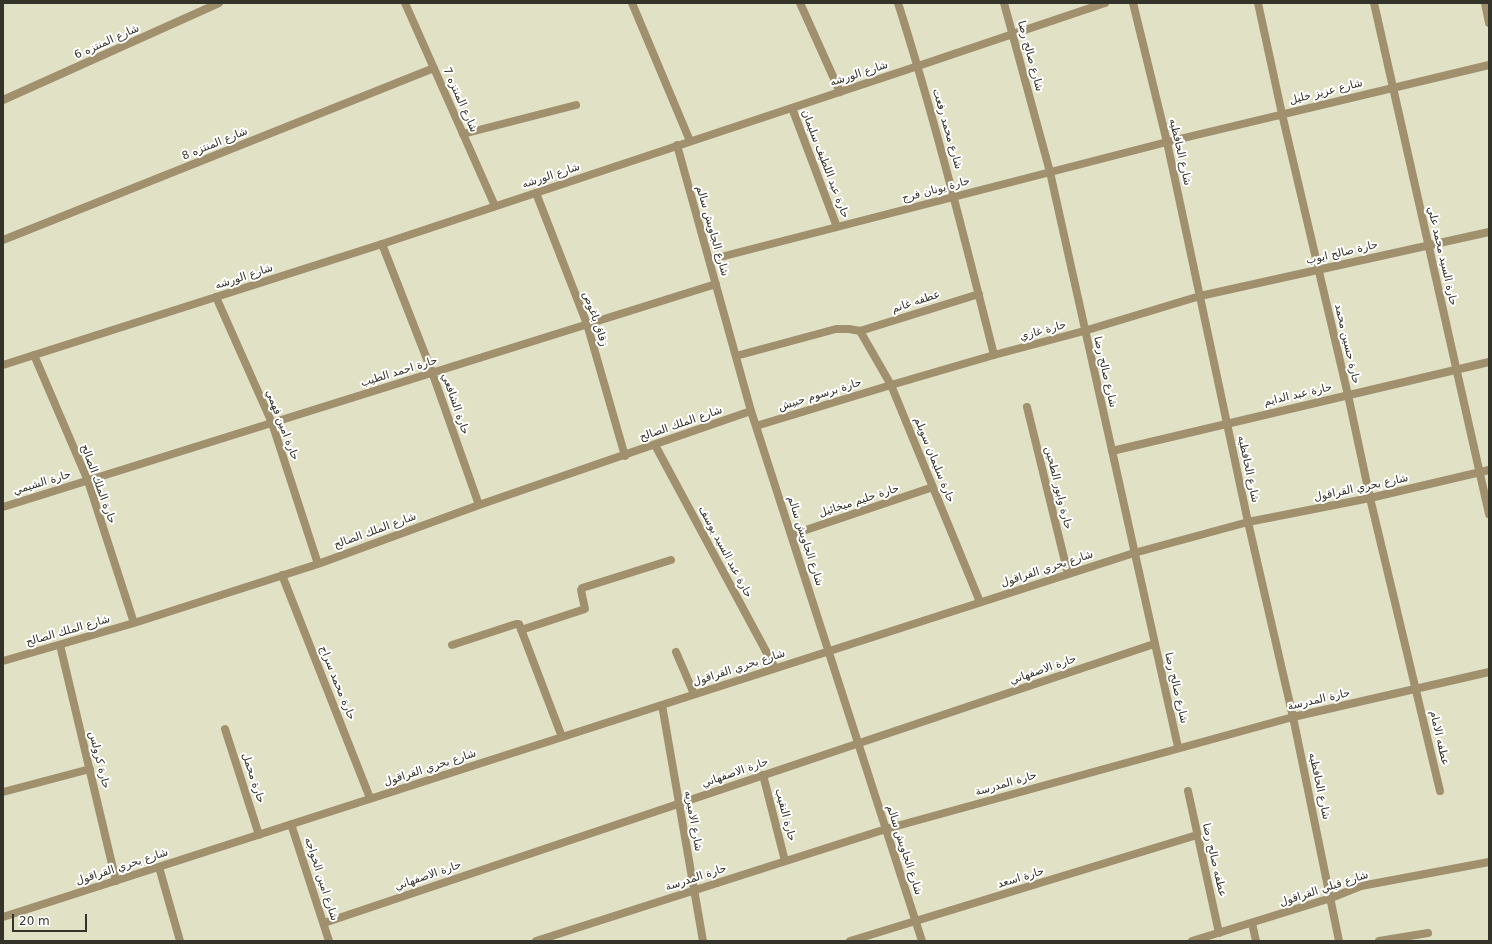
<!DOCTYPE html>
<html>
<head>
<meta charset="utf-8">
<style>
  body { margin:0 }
  #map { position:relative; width:1492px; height:944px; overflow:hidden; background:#e1e1c6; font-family:"DejaVu Sans",sans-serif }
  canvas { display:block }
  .frame { position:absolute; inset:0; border:4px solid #343329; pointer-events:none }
  .scale { position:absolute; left:12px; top:914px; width:75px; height:18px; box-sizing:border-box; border:2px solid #343329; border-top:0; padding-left:5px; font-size:12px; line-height:14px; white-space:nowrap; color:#343329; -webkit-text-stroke:3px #fff; paint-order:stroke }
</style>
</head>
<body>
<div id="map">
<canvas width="1492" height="944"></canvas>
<div class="frame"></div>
<div class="scale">20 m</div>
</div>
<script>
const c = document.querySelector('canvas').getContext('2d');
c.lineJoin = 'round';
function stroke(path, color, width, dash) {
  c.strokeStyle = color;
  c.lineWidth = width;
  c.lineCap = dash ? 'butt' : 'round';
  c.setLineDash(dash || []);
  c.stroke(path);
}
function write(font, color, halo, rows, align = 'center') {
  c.font = font + ' "DejaVu Sans","Noto Naskh Arabic",sans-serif';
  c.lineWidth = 4;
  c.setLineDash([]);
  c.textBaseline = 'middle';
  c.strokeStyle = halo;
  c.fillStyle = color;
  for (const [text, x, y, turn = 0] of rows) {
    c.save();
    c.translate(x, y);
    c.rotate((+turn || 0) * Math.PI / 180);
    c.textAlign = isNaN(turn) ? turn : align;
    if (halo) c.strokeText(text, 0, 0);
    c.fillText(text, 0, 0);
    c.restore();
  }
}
stroke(new Path2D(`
  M 632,3 L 690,141
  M 463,134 L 576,105`), '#a0906e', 8);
stroke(new Path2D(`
  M 405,3 L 495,206
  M 800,3 L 840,92
  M 898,3 C 935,119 964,237 994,355
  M 1004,3 L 1050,172 L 1178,747
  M 1133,3 L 1167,142 L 1248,522 L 1293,717 L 1339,941
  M 1258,3 L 1282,114 L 1348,395 L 1370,498 L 1440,791
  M 1374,3 L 1489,514
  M 1485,3 L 1489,23
  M 3,100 L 219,3
  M 792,108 L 837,227
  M 677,145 L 751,411 L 922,941
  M 536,193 L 587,324 L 625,456
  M 3,240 L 434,68
  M 382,244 L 432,372 L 479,505
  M 709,260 L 1167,142 L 1489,65
  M 216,297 L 272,423 L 318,564
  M 860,331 L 891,385 L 980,602
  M 34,355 L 88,481 L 134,623
  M 736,356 L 836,329 L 849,329 L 860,331 L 979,294
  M 1027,407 L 1068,574
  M 756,426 L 891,385 L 994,355 L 1084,331 L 1200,296 L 1489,232
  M 655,445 L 775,668
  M 1112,451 L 1489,362
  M 3,507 L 716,284
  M 791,535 L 933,487
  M 282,575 L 370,798
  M 521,630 L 585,609 L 581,590 L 582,588 L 671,560
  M 60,645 L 116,881
  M 452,645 L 516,624 L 519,624 L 562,737
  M 676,652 L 694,694
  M 3,661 L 134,623 L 318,564 L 479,505 L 751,411
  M 662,705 L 703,941
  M 225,729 L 259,835
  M 763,775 L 785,861
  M 1188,791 L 1219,933
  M 3,792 L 90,769
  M 291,824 L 329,941
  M 159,867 L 180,941
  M 3,917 L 1134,553 L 1248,522 L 1370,498 L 1489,470
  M 324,923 L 1154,644
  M 1252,923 L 1256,941
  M 536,941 L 886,829 L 1293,717 L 1489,672
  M 850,941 L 1197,835
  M 1192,941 L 1331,898 L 1361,886 L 1489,862
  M 1379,941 L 1428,933`), '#a0906e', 8);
stroke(new Path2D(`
  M 3,365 L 382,244 L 918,66 L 1105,3`), '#a0906e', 8);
write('11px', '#343329', '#fff', [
  ["شارع المنتزه 6",107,42,-24],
  ["شارع صالح رضا",1030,56,75],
  ["شارع الورشه",859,74,-18],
  ["شارع عزيز خليل",1326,92,-14],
  ["شارع المنتزه 7",460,100,66],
  ["شارع محمد رفعت",947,129,74],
  ["شارع المنتزه 8",215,144,-22],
  ["شارع الحافظيه",1180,152,77],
  ["حارة عبد اللطيف سليمان",825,164,69],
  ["شارع الورشه",551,176,-18],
  ["حارة يونان فرج",936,190,-15],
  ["شارع الجاويش سالم",712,231,74],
  ["حارة صالح ايوب",1342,253,-13],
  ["حارة السيد محمد علي",1442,256,77],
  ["شارع الورشه",244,277,-18],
  ["عطفه غانم",916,302,-18],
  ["زقاق باغوص",595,319,71],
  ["حارة غازي",1043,331,-15],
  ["حارة حسين محمد",1347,344,77],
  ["حارة احمد الطيب",399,372,-17],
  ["شارع صالح رضا",1105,372,77],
  ["حارة برسوم حبيش",820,395,-17],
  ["حارة عبد الدايم",1298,395,-13],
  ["حارة الشافعي",455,404,71],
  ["شارع الملك الصالح",681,424,-19],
  ["حارة امين فهمي",282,425,69],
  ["حارة سليمان سويلم",934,460,68],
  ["شارع الحافظيه",1248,469,78],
  ["حارة الشيمي",42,483,-17],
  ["حارة الملك الصالح",98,484,70],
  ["حارة وابور الطحين",1058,488,76],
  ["شارع بحري القراقول",1361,488,-12],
  ["حارة حليم ميخائيل",859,501,-18],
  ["شارع الملك الصالح",375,531,-20],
  ["شارع الجاويش سالم",805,541,72],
  ["حارة عبد السيد يوسف",725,552,62],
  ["شارع بحري القراقول",1047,569,-18],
  ["شارع الملك الصالح",68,631,-16],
  ["شارع بحري القراقول",739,668,-18],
  ["حارة الاصفهاني",1043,670,-19],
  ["حارة محمد سراج",337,683,68],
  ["شارع صالح رضا",1176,688,77],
  ["حارة المدرسة",1319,700,-13],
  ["عطفه الامام",1439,738,77],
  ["حارة كرولس",99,760,76],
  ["شارع بحري القراقول",430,768,-18],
  ["حارة الاصفهاني",735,773,-19],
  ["حارة محمل",253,778,72],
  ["حارة المدرسة",1006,784,-16],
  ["شارع الحافظيه",1319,786,78],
  ["حارة النقيب",785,815,75],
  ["شارع الاميريه",693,821,80],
  ["شارع الجاويش سالم",904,850,72],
  ["عطفه صالح رضا",1214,860,77],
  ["شارع بحري القراقول",122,867,-18],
  ["حارة الاصفهاني",428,876,-19],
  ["حارة المدرسة",696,878,-18],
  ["حارة اسعد",1021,878,-17],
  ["شارع امين الخواجه",321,879,72],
  ["شارع قبلي القراقول",1324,889,-18]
]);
</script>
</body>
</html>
